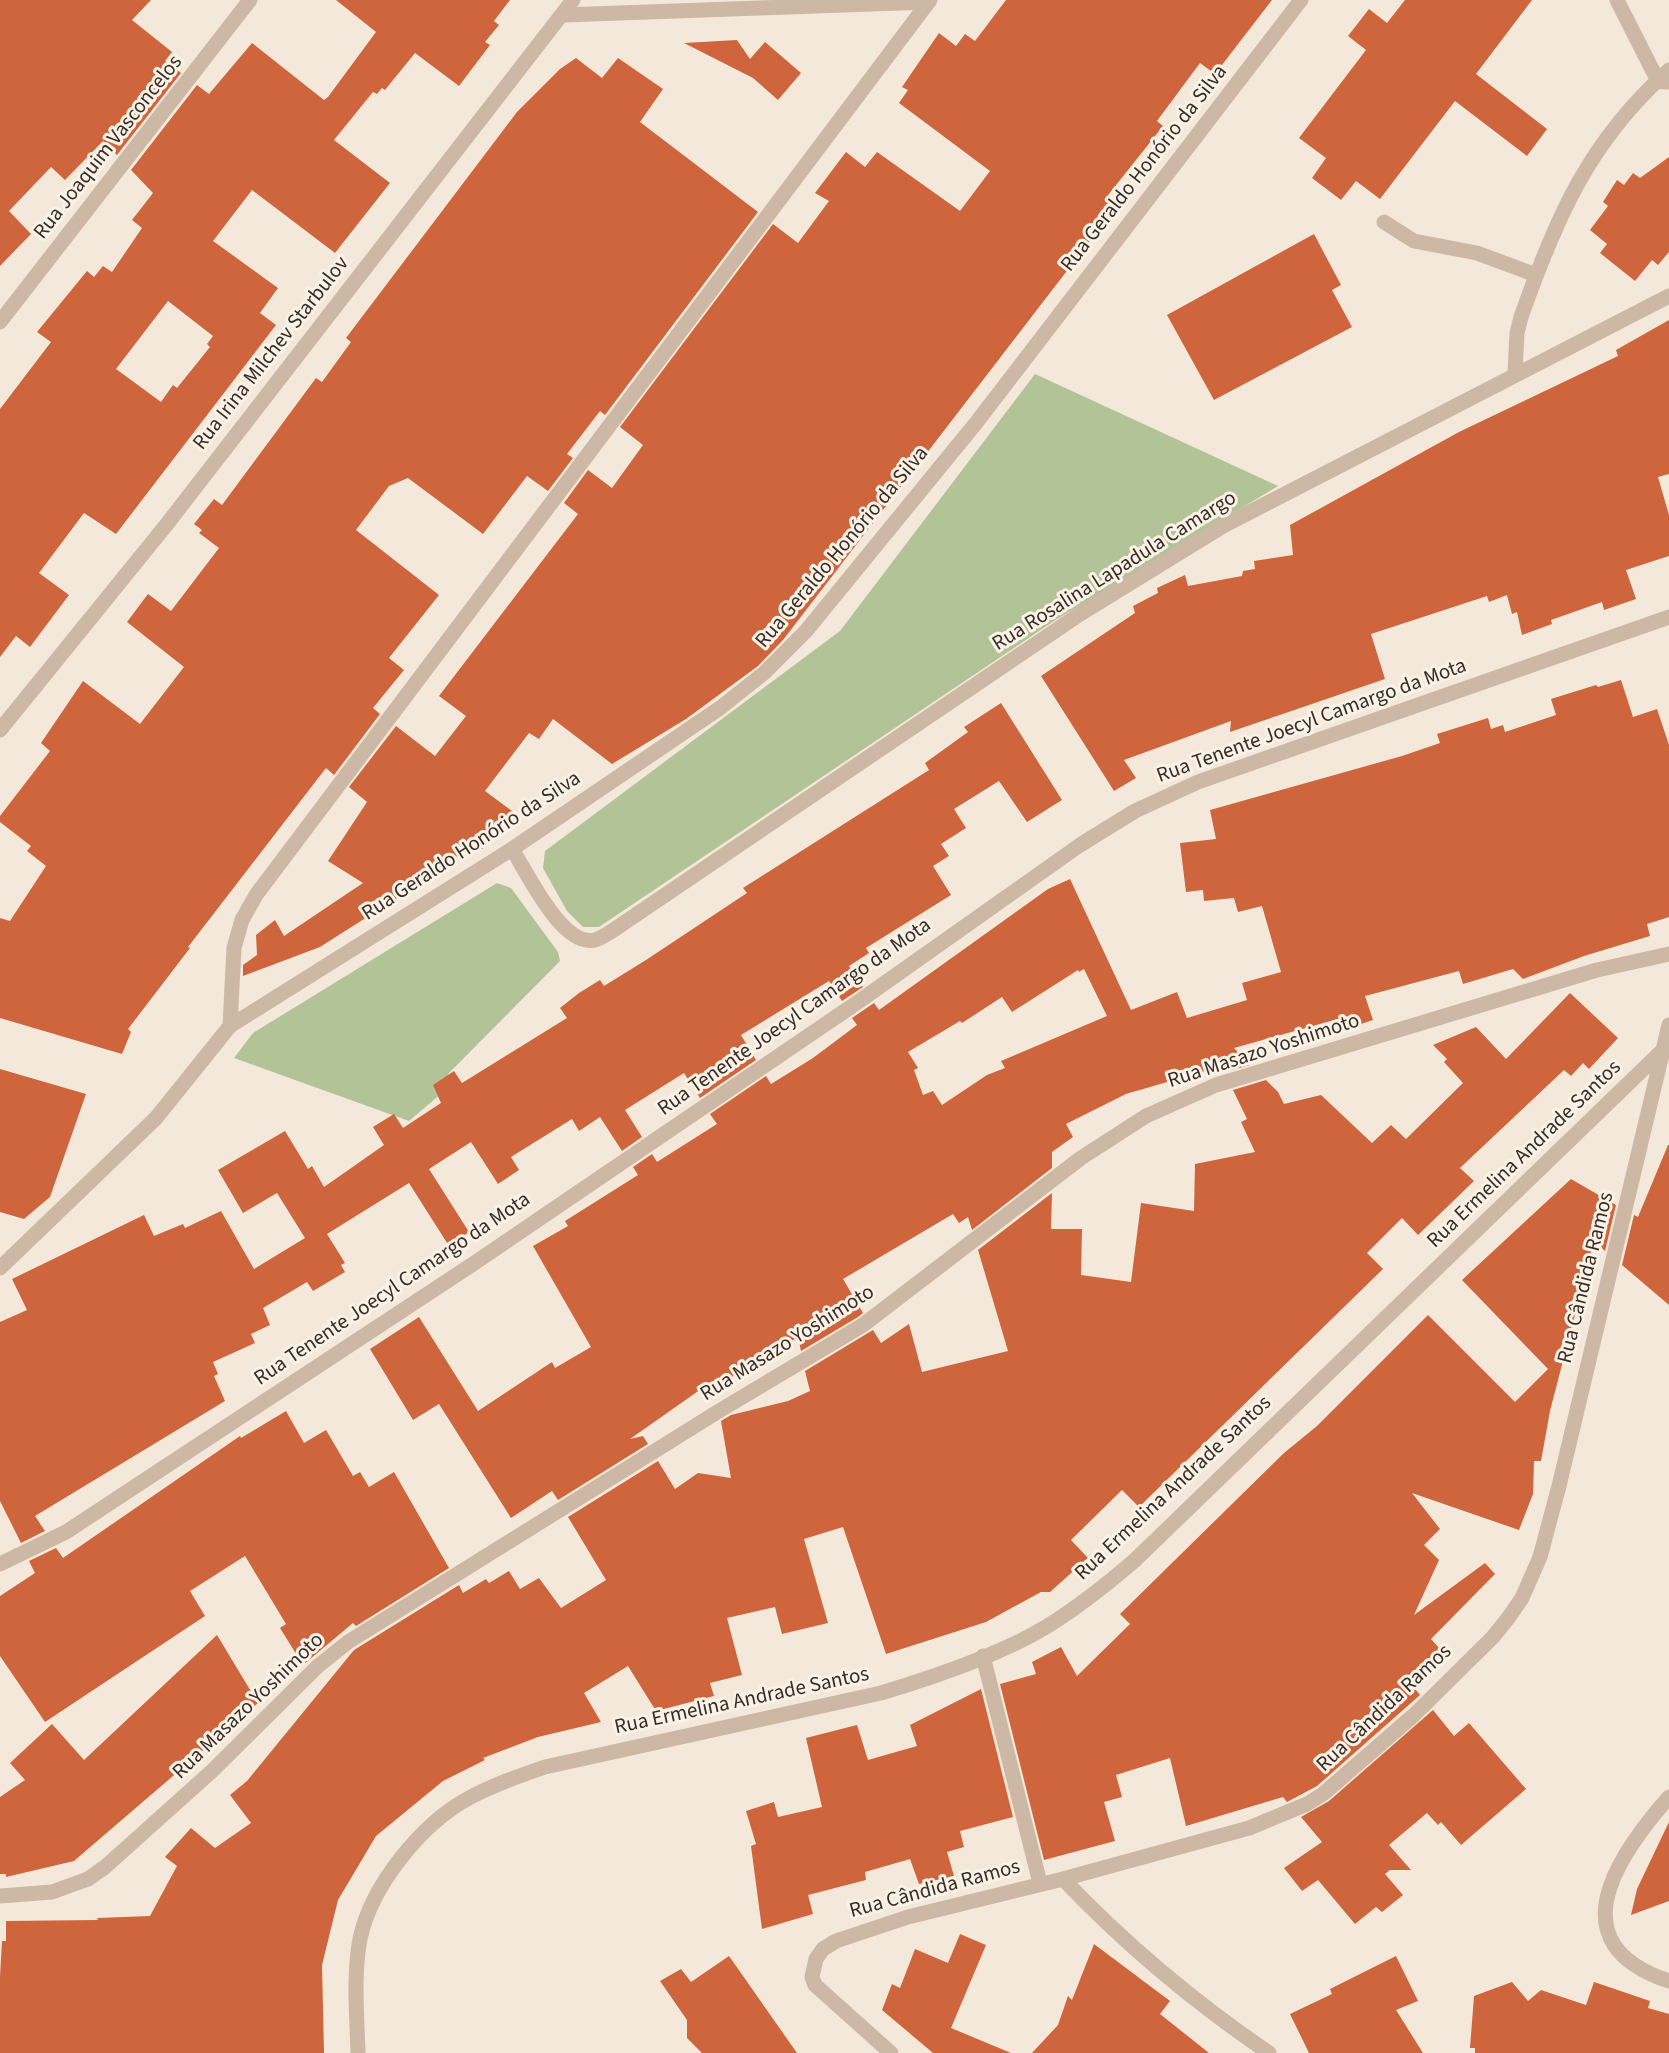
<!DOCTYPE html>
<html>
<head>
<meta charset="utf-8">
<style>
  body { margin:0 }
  canvas { display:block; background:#f3e8d9 }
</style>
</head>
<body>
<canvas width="1669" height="2053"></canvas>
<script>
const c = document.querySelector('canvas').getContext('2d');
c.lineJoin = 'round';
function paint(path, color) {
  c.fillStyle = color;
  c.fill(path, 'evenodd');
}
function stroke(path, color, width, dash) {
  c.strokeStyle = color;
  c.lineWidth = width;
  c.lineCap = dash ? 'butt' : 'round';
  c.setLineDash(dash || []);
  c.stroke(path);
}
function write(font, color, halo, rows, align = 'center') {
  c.font = font + ' "Source Sans 3",sans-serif';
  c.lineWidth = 6;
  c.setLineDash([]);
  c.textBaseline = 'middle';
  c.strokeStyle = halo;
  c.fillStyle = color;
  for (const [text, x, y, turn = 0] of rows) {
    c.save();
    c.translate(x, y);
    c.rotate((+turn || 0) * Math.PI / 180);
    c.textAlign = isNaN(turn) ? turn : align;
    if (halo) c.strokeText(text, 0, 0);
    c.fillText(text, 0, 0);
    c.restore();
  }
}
paint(new Path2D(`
  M 1035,374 L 1278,486 L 1054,621 L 599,927 L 583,927 L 567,911 L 543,868 L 545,851 L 840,631 Z
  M 497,883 L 511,888 L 558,952 L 560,961 L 449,1073 L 442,1093 L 409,1121 L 234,1058 L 253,1033 Z`), '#b3c398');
paint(new Path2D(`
  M 0,0 L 151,0 L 132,20 L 172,52 L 165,61 L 181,73 L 117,155 L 103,141 L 65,180 L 51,167 L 9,211 L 31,234 L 0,266 Z
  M 336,0 L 510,0 L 494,21 L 499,25 L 485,42 L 490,45 L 459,86 L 415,53 L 385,90 L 382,88 L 377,94 L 373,92 L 334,140 L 390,183 L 335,253 L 252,190 L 213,241 L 278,288 L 260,313 L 276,325 L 116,534 L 84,513 L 39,573 L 69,595 L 30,647 L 16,636 L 0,657 L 0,409 L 51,342 L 37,332 L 87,271 L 94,277 L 103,266 L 112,272 L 142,228 L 132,220 L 153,193 L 131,170 L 197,85 L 209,94 L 252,43 L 324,100 L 328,97 L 376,32 ZM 168,301 L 213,336 L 207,344 L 210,347 L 177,388 L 173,385 L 161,402 L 116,369 Z
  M 1006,0 L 1272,0 L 1215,74 L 1200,63 L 1157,121 L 1163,126 L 1105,199 L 1116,207 L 783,640 L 758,666 L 686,719 L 612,764 L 553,719 L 539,739 L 529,733 L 485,791 L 520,817 L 482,849 L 475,844 L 425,878 L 427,879 L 320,947 L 243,976 L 243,965 L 257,955 L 256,935 L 275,920 L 284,936 L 363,883 L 328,861 L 367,802 L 349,787 L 396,726 L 435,756 L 466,716 L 439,696 L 578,514 L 564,503 L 588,470 L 612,488 L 643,445 L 620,427 L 773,224 L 798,243 L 829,201 L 815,193 L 846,152 L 865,167 L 877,152 L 960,211 L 990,171 L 899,103 L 908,90 L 902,87 L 939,33 L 956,46 L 965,34 L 975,41 Z
  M 1405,0 L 1532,0 L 1476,74 L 1547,129 L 1527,156 L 1455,101 L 1380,199 L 1356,181 L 1341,200 L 1312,178 L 1326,158 L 1299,138 L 1366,50 L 1348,36 L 1369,9 L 1387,23 Z
  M 737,40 L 750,59 L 765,42 L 801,73 L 778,100 L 753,78 L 684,43 Z
  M 576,58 L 602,78 L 618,58 L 663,89 L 640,122 L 758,212 L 605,415 L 600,411 L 567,454 L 573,458 L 548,491 L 527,476 L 483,534 L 408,478 L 389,486 L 356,530 L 439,595 L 389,658 L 404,670 L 373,708 L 380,714 L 334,775 L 326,768 L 188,947 L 190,948 L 128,1029 L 131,1032 L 122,1054 L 0,1018 L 0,918 L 10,921 L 46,866 L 27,851 L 31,846 L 0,822 L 0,816 L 50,751 L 41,743 L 83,681 L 140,724 L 184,667 L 127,622 L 148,594 L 171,611 L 219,548 L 199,533 L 202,530 L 194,524 L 214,499 L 222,505 L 316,378 L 322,382 L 351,342 L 346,338 L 517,112 L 560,69 Z
  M 1669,157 L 1669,252 L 1658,265 L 1652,260 L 1635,281 L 1600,253 L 1607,244 L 1590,230 L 1608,206 L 1603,202 L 1617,180 L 1624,185 L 1633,173 L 1640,178 Z
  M 1314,234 L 1341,285 L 1332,290 L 1352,327 L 1214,400 L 1167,315 Z
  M 1669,320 L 1669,474 L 1658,477 L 1669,515 L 1669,556 L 1626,570 L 1636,599 L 1604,610 L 1602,602 L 1551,620 L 1552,624 L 1522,635 L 1517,612 L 1512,614 L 1507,595 L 1489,602 L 1487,596 L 1371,634 L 1385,679 L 1230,732 L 1231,721 L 1124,760 L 1136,778 L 1114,791 L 1041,676 L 1135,613 L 1133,606 L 1158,593 L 1157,588 L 1185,575 L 1188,586 L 1242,576 L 1243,571 L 1255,569 L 1254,561 L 1293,555 L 1290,525 L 1459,432 L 1618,356 L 1616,350 Z
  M 1621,680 L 1633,717 L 1657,709 L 1669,745 L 1669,917 L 1647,924 L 1650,936 L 1584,956 L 1523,979 L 1513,969 L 1463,984 L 1459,971 L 1365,996 L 1373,1020 L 1349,1028 L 1345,1017 L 1234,1048 L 1250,1065 L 1225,1072 L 1222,1066 L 1126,1094 L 1066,1124 L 1073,1137 L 1052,1152 L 1052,1168 L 972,1230 L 968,1217 L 959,1223 L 953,1214 L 843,1279 L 863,1313 L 858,1317 L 801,1351 L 798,1337 L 707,1392 L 704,1387 L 630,1439 L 643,1436 L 648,1444 L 558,1500 L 552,1491 L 511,1518 L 439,1404 L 413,1420 L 370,1349 L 419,1317 L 478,1411 L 552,1362 L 555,1368 L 591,1347 L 533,1246 L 568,1226 L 565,1221 L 638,1175 L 633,1167 L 652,1154 L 657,1162 L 717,1124 L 710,1114 L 766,1076 L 771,1084 L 813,1058 L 857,1025 L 852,1018 L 874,1003 L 879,1010 L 1048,889 L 1070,879 L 1131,1010 L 1177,992 L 1187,1018 L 1247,1000 L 1242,983 L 1281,972 L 1262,906 L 1238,912 L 1234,898 L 1204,901 L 1203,890 L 1186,892 L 1180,843 L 1216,839 L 1210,810 L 1402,756 L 1440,743 L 1437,734 L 1488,718 L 1491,729 L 1503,725 L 1505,732 L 1556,715 L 1551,699 L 1596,685 L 1598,687 ZM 1084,969 L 1107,1016 L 1001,1061 L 1005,1068 L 987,1075 L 942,1105 L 933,1091 L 923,1095 L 914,1070 L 918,1068 L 908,1052 L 960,1021 L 962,1023 L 1002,997 L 1012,1012 L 1078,970 L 1079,972 Z
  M 1001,703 L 1062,800 L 1027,822 L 999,781 L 954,809 L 966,828 L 941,844 L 949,856 L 933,866 L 951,895 L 866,948 L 869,953 L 849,966 L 863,987 L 842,1001 L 829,981 L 741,1035 L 756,1060 L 700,1098 L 684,1073 L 625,1110 L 642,1137 L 622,1151 L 600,1117 L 579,1131 L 572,1119 L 511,1157 L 519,1170 L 498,1184 L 471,1142 L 429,1169 L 469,1232 L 449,1246 L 409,1183 L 327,1234 L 345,1263 L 341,1265 L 345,1272 L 313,1291 L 307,1282 L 263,1308 L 270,1325 L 251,1334 L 255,1343 L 213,1362 L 218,1374 L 214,1376 L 225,1401 L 35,1516 L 45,1531 L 21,1543 L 0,1501 L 0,1322 L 27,1310 L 12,1279 L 144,1215 L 154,1236 L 183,1224 L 185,1228 L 221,1211 L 254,1269 L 305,1238 L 277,1193 L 243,1213 L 218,1170 L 285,1131 L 308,1169 L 312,1166 L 324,1187 L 384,1145 L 373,1127 L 394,1114 L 403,1128 L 441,1103 L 433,1085 L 454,1071 L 462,1083 L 567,1018 L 560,1008 L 579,993 L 600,980 L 604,986 L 646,960 L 747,893 L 743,888 L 929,770 L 925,763 L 968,732 L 964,727 Z
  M 1570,993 L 1618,1038 L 1589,1069 L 1583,1063 L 1571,1076 L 1564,1070 L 1460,1168 L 1474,1181 L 1418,1235 L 1402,1218 L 1367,1253 L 1383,1269 L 1139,1507 L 1122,1490 L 1071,1540 L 1088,1558 L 1050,1592 L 1041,1592 L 986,1622 L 886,1654 L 843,1527 L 804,1539 L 828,1623 L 782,1634 L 775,1607 L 727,1618 L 742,1675 L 710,1683 L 714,1696 L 656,1711 L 628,1666 L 584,1693 L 601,1722 L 538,1737 L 483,1758 L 485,1760 L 443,1781 L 376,1836 L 338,1900 L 322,1965 L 324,2053 L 0,2053 L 0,1976 L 2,1941 L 6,1941 L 6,1921 L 98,1920 L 97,1918 L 150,1916 L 177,1866 L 165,1857 L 191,1828 L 215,1848 L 251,1823 L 230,1795 L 247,1781 L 354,1650 L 459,1585 L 463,1593 L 486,1579 L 489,1583 L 509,1571 L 520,1589 L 539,1578 L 561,1608 L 606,1580 L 568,1517 L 658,1461 L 675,1489 L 698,1473 L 731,1478 L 721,1421 L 731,1415 L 788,1401 L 810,1391 L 805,1371 L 873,1330 L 881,1343 L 909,1324 L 922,1372 L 1008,1351 L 978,1250 L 1052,1193 L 1051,1229 L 1082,1229 L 1081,1275 L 1131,1282 L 1141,1203 L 1194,1211 L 1195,1164 L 1255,1152 L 1241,1122 L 1247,1119 L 1233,1090 L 1266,1080 L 1278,1092 L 1284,1104 L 1321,1095 L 1372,1143 L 1391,1125 L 1406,1139 L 1463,1083 L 1444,1062 L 1447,1059 L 1433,1045 L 1476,1027 L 1506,1059 Z
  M 0,1069 L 86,1094 L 50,1197 L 24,1219 L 0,1212 Z
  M 1668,1145 L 1669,1145 L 1669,1305 L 1622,1265 L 1634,1215 L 1638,1217 Z
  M 1571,1179 L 1616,1205 L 1605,1251 L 1594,1241 L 1550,1411 L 1541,1461 L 1534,1461 L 1533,1494 L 1519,1530 L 1412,1493 L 1440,1529 L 1424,1545 L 1439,1560 L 1414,1615 L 1485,1563 L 1495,1574 L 1431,1639 L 1440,1649 L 1408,1680 L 1420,1695 L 1317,1786 L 1287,1802 L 1283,1797 L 1186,1826 L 1170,1758 L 1116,1775 L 1122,1797 L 1104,1802 L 1115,1841 L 1044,1860 L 1000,1684 L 1036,1674 L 1032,1662 L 1061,1647 L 1077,1676 L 1130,1624 L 1120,1614 L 1284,1453 L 1317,1426 L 1428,1315 L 1515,1402 L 1548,1369 L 1462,1280 Z
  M 286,1411 L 304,1443 L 326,1430 L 353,1476 L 360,1472 L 369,1487 L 394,1472 L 449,1568 L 356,1626 L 353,1623 L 303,1665 L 280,1628 L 286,1624 L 245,1556 L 190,1591 L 205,1616 L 45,1722 L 0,1656 L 0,1596 L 35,1573 L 29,1561 L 56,1548 L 63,1558 L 240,1436 L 241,1438 Z
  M 217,1635 L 258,1703 L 74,1861 L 6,1877 L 6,1874 L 0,1874 L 0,1797 L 25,1780 L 10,1763 L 52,1724 L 84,1760 Z
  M 981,1689 L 1013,1817 L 960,1831 L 964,1847 L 947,1852 L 954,1876 L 919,1884 L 910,1859 L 865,1872 L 866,1880 L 808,1895 L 813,1914 L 762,1929 L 751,1846 L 756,1844 L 746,1811 L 774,1802 L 778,1817 L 822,1807 L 806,1738 L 857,1725 L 868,1760 L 917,1746 L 910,1725 Z
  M 1433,1710 L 1454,1736 L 1469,1723 L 1526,1789 L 1461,1845 L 1441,1822 L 1438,1825 L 1427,1813 L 1389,1845 L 1411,1870 L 1390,1870 L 1385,1874 L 1403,1895 L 1382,1912 L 1376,1907 L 1355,1924 L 1318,1880 L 1302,1891 L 1284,1868 L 1322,1842 L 1301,1817 L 1329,1801 Z
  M 1669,1822 L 1669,1901 L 1631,1915 L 1637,1889 Z
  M 960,1934 L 986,1945 L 951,2028 L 1011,2053 L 933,2053 L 882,2010 L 892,1984 L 900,1988 L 915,1949 L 948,1963 Z
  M 1094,1944 L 1170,2001 L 1160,2014 L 1209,2053 L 1032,2053 L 1058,2025 L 1068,1996 L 1072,2000 Z
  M 729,1956 L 797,2053 L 702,2053 L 687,2038 L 687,2020 L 660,1981 L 681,1969 L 691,1982 Z
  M 1396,1956 L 1418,2001 L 1396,2010 L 1423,2053 L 1309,2053 L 1290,2014 L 1332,1994 L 1330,1989 Z
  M 1512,1982 L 1528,2001 L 1541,1990 L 1586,2005 L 1594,1982 L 1650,2001 L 1648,2008 L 1669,2014 L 1669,2053 L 1475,2053 L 1475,2048 L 1470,2048 L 1474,1996 Z`), '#ce653d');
stroke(new Path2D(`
  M 1384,222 L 1414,241 L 1477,253 L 1536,275
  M 983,1656 L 1040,1883`), '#ccb8a4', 15);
stroke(new Path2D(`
  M 1617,0 L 1658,81 L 1666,82
  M 563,15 L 928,2
  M 0,322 L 250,0
  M 1515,373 L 1517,333 L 1521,317 C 1556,218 1589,141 1669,70
  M 0,730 L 167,524 L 573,0
  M 512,849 C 527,872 562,948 595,940 C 601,938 607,934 612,931 L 1080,614 L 1223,526 L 1669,296
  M 230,1026 L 512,849 L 720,708 L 764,673 L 806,631 L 976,423 L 1301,0
  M 0,1268 L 156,1118 L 230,1026 L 234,948 L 242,920 L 256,895 L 930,0
  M 0,1564 L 66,1532 L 473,1264 L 858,1002 L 1080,845 L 1135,811 L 1198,782 L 1669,617
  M 1669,1797 C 1616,1857 1557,1944 1669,1981
  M 1063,1879 C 1126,1945 1194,2002 1269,2053
  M 0,1896 L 52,1892 L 88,1879 L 105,1867 L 212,1771 L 318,1666 L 348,1642 L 719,1411 L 863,1325 L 1081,1158 L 1146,1116 L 1216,1085 L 1597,970 L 1669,954
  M 358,2053 C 357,2016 353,1976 360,1939 C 371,1886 421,1824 469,1798 C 493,1785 519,1776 545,1767 L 881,1693 C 931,1678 1001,1654 1046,1627 C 1077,1608 1106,1585 1134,1561 L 1663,1050
  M 891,2053 L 815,1985 L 812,1977 L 816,1959 L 823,1949 L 836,1941 L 908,1917 L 1063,1879 L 1249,1828 L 1307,1804 L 1323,1794 L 1414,1715 L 1493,1637 L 1509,1617 L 1522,1598 L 1540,1557 L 1559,1486 L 1669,1025`), '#ccb8a4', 15);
write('21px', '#372c26', '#faf2e6', [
  ["Rua Joaquim Vasconcelos",109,148,-52],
  ["Rua Geraldo Honório da Silva",1145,169,-52],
  ["Rua Irina Milchev Starbulov",272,354,-52],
  ["Rua Geraldo Honório da Silva",843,548,-50],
  ["Rua Rosalina Lapadula Camargo",1115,572,-32],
  ["Rua Tenente Joecyl Camargo da Mota",1312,722,-20],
  ["Rua Geraldo Honório da Silva",472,847,-33],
  ["Rua Tenente Joecyl Camargo da Mota",795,1018,-35],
  ["Rua Masazo Yoshimoto",1264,1052,-18],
  ["Rua Ermelina Andrade Santos",1525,1155,-44],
  ["Rua Cândida Ramos",1587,1278,-76],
  ["Rua Tenente Joecyl Camargo da Mota",393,1290,-34],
  ["Rua Masazo Yoshimoto",788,1344,-32],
  ["Rua Ermelina Andrade Santos",1174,1489,-43],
  ["Rua Ermelina Andrade Santos",742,1702,-12],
  ["Rua Masazo Yoshimoto",249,1707,-44],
  ["Rua Cândida Ramos",1385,1709,-43],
  ["Rua Cândida Ramos",935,1890,-15]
]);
</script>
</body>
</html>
